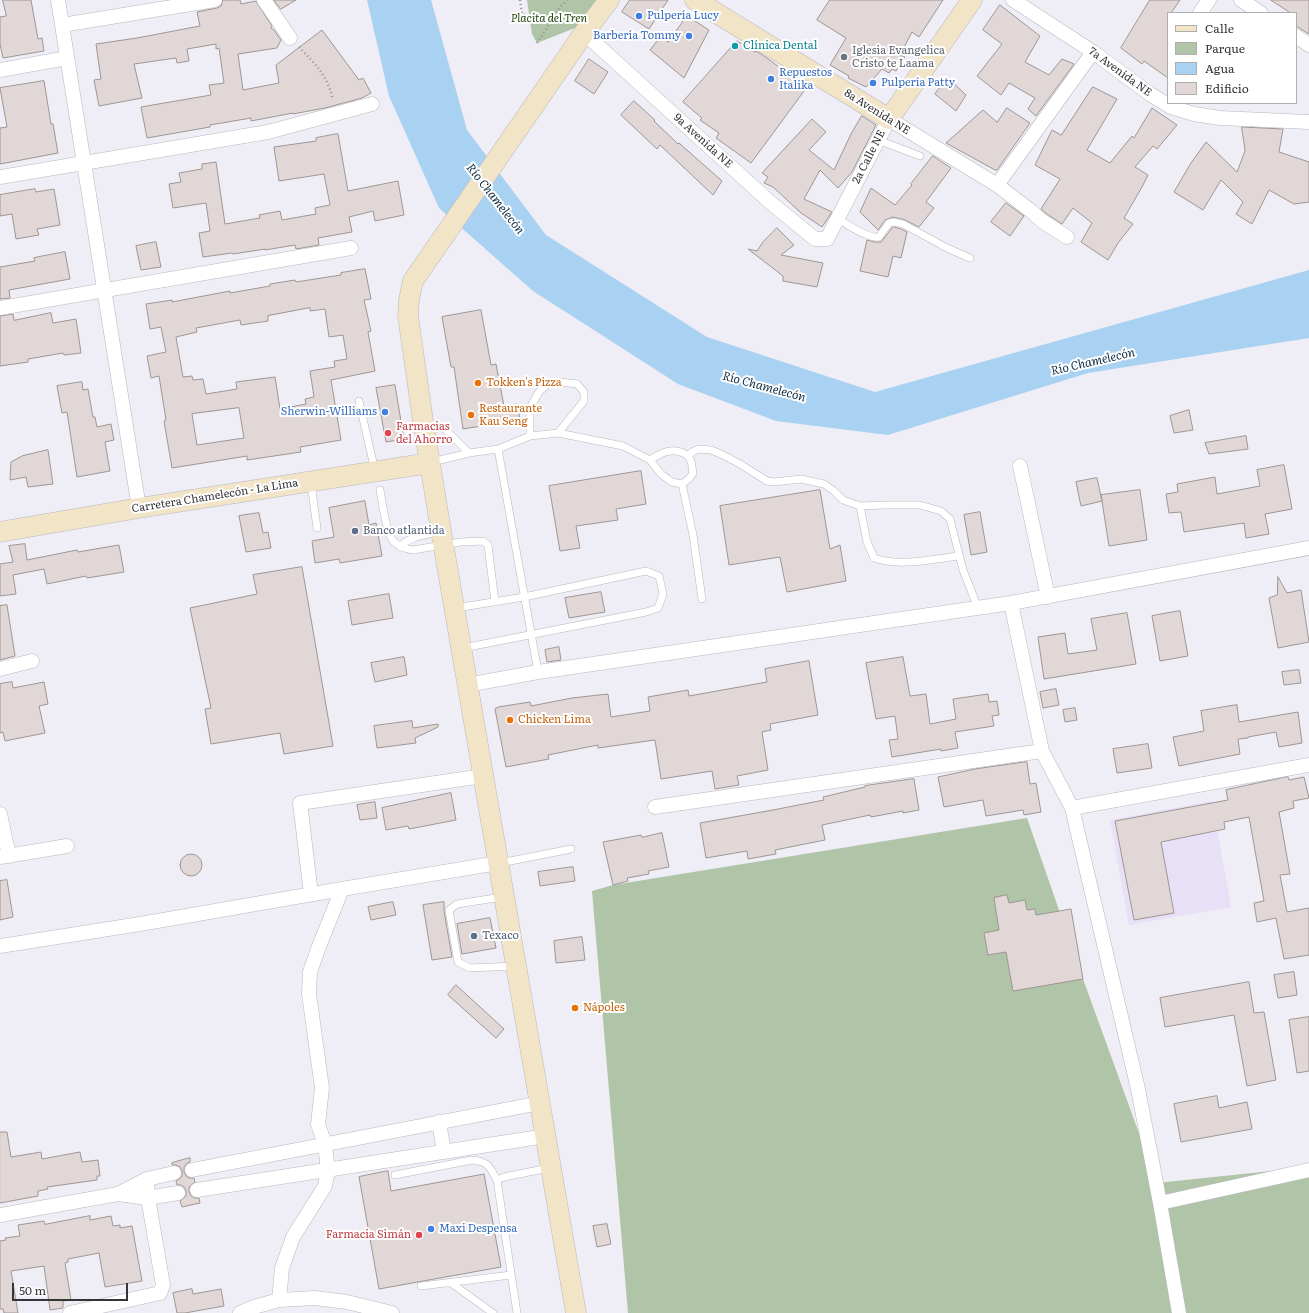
<!DOCTYPE html>
<html>
<head>
<meta charset="utf-8">
<style>
  body { margin:0 }
  #map { position:relative; width:1309px; height:1313px; overflow:hidden; background:#efedf5; font-family:Literata,serif }
  canvas { display:block }
  .legend { position:absolute; left:1167px; top:12px; width:130px; height:92px; box-sizing:border-box; background:#fff; border:1px solid #aeaeaf; margin:0; padding:5px 7px; list-style:none; font-size:12px; color:#353538 }
  .legend li { display:flex; align-items:center; gap:8px; height:20px }
  .legend b { width:20px; border:1px solid #aeaeaf }
  .scale { position:absolute; left:12px; top:1283px; width:116px; height:18px; box-sizing:border-box; border:2px solid #353538; border-top:0; padding-left:5px; font-size:12px; line-height:14px; white-space:nowrap; color:#353538; -webkit-text-stroke:3px #fff; paint-order:stroke }
</style>
</head>
<body>
<div id="map">
<canvas width="1309" height="1313"></canvas>
<ul class="legend">
<li><b style="height:5px;background:#f1e4c7"></b>Calle</li>
<li><b style="height:11px;background:#b0c4a7"></b>Parque</li>
<li><b style="height:11px;background:#a9d2f2"></b>Agua</li>
<li><b style="height:11px;background:#e0d7d6"></b>Edificio</li>
</ul>
<div class="scale">50 m</div>
</div>
<script>
const c = document.querySelector('canvas').getContext('2d');
c.lineJoin = 'round';
function paint(path, color) {
  c.fillStyle = color;
  c.fill(path, 'evenodd');
}
function stroke(path, color, width, dash) {
  c.strokeStyle = color;
  c.lineWidth = width;
  c.lineCap = dash ? 'butt' : 'round';
  c.setLineDash(dash || []);
  c.stroke(path);
}
function write(font, color, halo, rows, align = 'center') {
  c.font = font + ' Literata,serif';
  c.lineWidth = 4;
  c.setLineDash([]);
  c.textBaseline = 'middle';
  c.strokeStyle = halo;
  c.fillStyle = color;
  for (const [text, x, y, turn = 0] of rows) {
    c.save();
    c.translate(x, y);
    c.rotate((+turn || 0) * Math.PI / 180);
    c.textAlign = isNaN(turn) ? turn : align;
    if (halo) c.strokeText(text, 0, 0);
    c.fillText(text, 0, 0);
    c.restore();
  }
}
paint(new Path2D(`
  M 1212,801 L 1231,907 L 1129,925 L 1110,820 Z`), '#e8e0f6');
paint(new Path2D(`
  M 527,0 L 598,0 L 580,26 L 537,43 L 532,34 Z
  M 1027,818 L 1083,979 L 1157,1183 L 1309,1167 L 1309,1313 L 628,1313 L 592,891 L 613,885 Z`), '#b0c4a7');
paint(new Path2D(`
  M 367,0 L 431,0 L 467,130 L 546,235 L 707,337 L 875,392 L 1309,270 L 1309,338 L 1088,373 L 888,435 L 776,421 L 678,384 L 533,291 L 439,208 L 389,96 Z`), '#a9d2f2');
const building = new Path2D(`
  M 3,0 L 31,0 L 38,39 L 42,38 L 44,51 L 3,58 L 0,44 L 0,17 L 6,16 Z
  M 223,0 L 240,0 L 241,4 L 256,1 L 272,26 L 271,28 L 274,30 L 281,40 L 277,48 L 238,54 L 243,90 L 279,83 L 276,65 L 322,30 L 359,80 L 363,78 L 371,93 L 362,98 L 325,108 L 293,114 L 293,113 L 251,121 L 251,118 L 210,125 L 210,127 L 147,138 L 141,107 L 211,95 L 209,85 L 224,83 L 219,48 L 216,49 L 216,44 L 187,49 L 189,61 L 177,63 L 176,58 L 134,64 L 142,98 L 99,106 L 94,80 L 101,79 L 96,44 L 137,38 L 200,26 L 197,12 L 217,8 L 221,6 Z
  M 274,0 L 296,0 L 281,9 Z
  M 630,0 L 668,0 L 649,29 L 622,12 Z
  M 830,0 L 943,0 L 919,37 L 912,32 L 900,55 L 905,57 L 896,71 L 892,69 L 889,73 L 882,69 L 866,87 L 848,78 L 849,76 L 830,65 L 846,38 L 817,20 Z
  M 1150,0 L 1180,0 L 1171,13 L 1168,13 L 1168,78 L 1144,61 L 1142,64 L 1121,48 Z
  M 1271,0 L 1309,0 L 1309,34 L 1296,26 L 1296,13 L 1291,13 Z
  M 1000,5 L 1040,36 L 1025,62 L 1049,75 L 1062,59 L 1074,64 L 1036,116 L 1028,109 L 1035,98 L 1009,83 L 1001,95 L 977,76 L 1002,44 L 983,30 Z
  M 687,16 L 709,30 L 684,78 L 650,50 L 661,36 L 668,42 Z
  M 737,41 L 755,52 L 756,51 L 767,58 L 787,73 L 786,74 L 807,87 L 751,163 L 716,138 L 719,133 L 700,120 L 702,118 L 683,102 Z
  M 589,59 L 608,72 L 594,94 L 575,81 Z
  M 948,78 L 966,95 L 956,111 L 935,94 Z
  M 44,81 L 51,124 L 53,124 L 58,153 L 0,164 L 0,128 L 7,127 L 0,88 Z
  M 1093,87 L 1117,99 L 1087,150 L 1110,163 L 1132,136 L 1134,138 L 1152,108 L 1177,125 L 1157,149 L 1153,146 L 1135,167 L 1148,175 L 1142,187 L 1124,218 L 1133,224 L 1118,243 L 1108,260 L 1081,242 L 1092,223 L 1073,208 L 1062,224 L 1047,214 L 1041,209 L 1060,179 L 1035,165 L 1052,130 L 1061,135 Z
  M 634,101 L 655,120 L 654,121 L 678,144 L 679,143 L 722,181 L 713,195 L 660,145 L 657,149 L 621,115 Z
  M 1007,108 L 1030,123 L 997,170 L 995,170 L 946,143 L 983,110 L 997,122 Z
  M 862,116 L 876,125 L 852,172 L 838,188 L 820,170 L 804,199 L 832,212 L 822,227 L 801,213 L 773,187 L 764,183 L 768,177 L 762,173 L 812,119 L 826,132 L 809,150 L 834,170 L 851,134 Z
  M 1242,127 L 1283,129 L 1279,152 L 1309,162 L 1309,202 L 1294,204 L 1269,190 L 1252,224 L 1236,214 L 1243,202 L 1221,180 L 1203,210 L 1174,192 L 1191,163 L 1206,142 L 1237,172 L 1245,151 Z
  M 338,134 L 348,191 L 398,181 L 404,215 L 375,221 L 373,211 L 349,217 L 352,232 L 318,238 L 319,245 L 296,249 L 295,245 L 265,250 L 265,249 L 233,254 L 232,253 L 203,257 L 199,233 L 210,231 L 206,203 L 173,208 L 169,184 L 181,182 L 179,173 L 202,169 L 202,164 L 216,162 L 225,224 L 260,218 L 259,215 L 280,211 L 282,220 L 316,214 L 315,208 L 330,205 L 324,174 L 279,181 L 274,147 L 316,141 L 316,138 Z
  M 933,156 L 951,168 L 926,202 L 934,208 L 919,227 L 905,220 L 893,217 L 885,220 L 878,230 L 860,212 L 871,188 L 895,205 L 912,185 L 911,184 Z
  M 35,189 L 36,192 L 54,189 L 60,225 L 37,229 L 39,235 L 16,239 L 12,214 L 0,216 L 0,195 Z
  M 1006,203 L 1024,216 L 1010,236 L 991,222 Z
  M 894,227 L 901,229 L 907,232 L 901,258 L 893,256 L 888,277 L 860,271 L 867,240 L 874,242 L 881,242 L 892,228 Z
  M 777,228 L 794,245 L 781,255 L 823,263 L 817,287 L 783,281 L 783,276 L 748,249 L 757,251 L 763,242 Z
  M 156,242 L 161,267 L 141,270 L 136,246 Z
  M 65,252 L 70,279 L 9,290 L 10,298 L 0,299 L 0,267 L 35,261 L 34,258 Z
  M 365,269 L 371,299 L 364,300 L 371,331 L 368,332 L 375,371 L 331,380 L 341,440 L 300,447 L 301,452 L 247,460 L 247,456 L 172,468 L 164,421 L 166,420 L 159,376 L 151,378 L 147,356 L 166,352 L 161,327 L 150,329 L 146,304 L 172,300 L 172,302 L 230,291 L 230,293 L 270,286 L 270,284 L 295,280 L 296,282 L 341,275 L 341,273 ZM 310,308 L 310,311 L 325,309 L 329,337 L 343,335 L 347,359 L 334,361 L 335,367 L 310,371 L 314,397 L 305,399 L 306,404 L 280,409 L 275,377 L 236,382 L 237,389 L 206,394 L 203,379 L 193,380 L 192,376 L 183,377 L 176,337 L 197,332 L 196,328 L 240,320 L 241,325 L 268,321 L 268,316 ZM 239,408 L 244,438 L 197,445 L 192,414 Z
  M 481,310 L 491,365 L 496,364 L 504,406 L 517,404 L 520,420 L 463,429 L 454,367 L 451,367 L 442,317 Z
  M 51,313 L 53,323 L 76,319 L 81,353 L 64,355 L 63,353 L 28,359 L 28,362 L 0,366 L 0,316 L 13,314 L 14,320 Z
  M 82,382 L 83,390 L 88,389 L 93,417 L 95,417 L 97,427 L 111,424 L 114,440 L 105,442 L 110,471 L 77,477 L 67,412 L 62,413 L 57,386 Z
  M 395,385 L 404,439 L 386,442 L 376,388 Z
  M 1189,410 L 1193,430 L 1174,433 L 1170,416 Z
  M 1246,436 L 1248,449 L 1209,454 L 1205,443 Z
  M 48,450 L 53,484 L 28,487 L 26,477 L 10,480 L 11,462 L 22,456 Z
  M 1284,465 L 1292,509 L 1265,514 L 1269,534 L 1246,538 L 1244,523 L 1184,532 L 1181,512 L 1169,513 L 1166,494 L 1178,492 L 1177,484 L 1215,477 L 1217,494 L 1260,486 L 1257,470 Z
  M 641,471 L 646,504 L 616,509 L 618,520 L 576,526 L 580,548 L 560,551 L 549,486 Z
  M 1097,478 L 1102,501 L 1081,506 L 1076,482 Z
  M 820,490 L 830,549 L 840,545 L 846,581 L 787,592 L 780,557 L 729,565 L 720,506 Z
  M 1140,490 L 1147,540 L 1109,546 L 1101,495 Z
  M 365,501 L 369,525 L 376,523 L 382,556 L 340,563 L 339,559 L 315,563 L 312,541 L 334,537 L 329,508 Z
  M 980,512 L 987,552 L 971,555 L 964,515 Z
  M 259,513 L 263,533 L 268,532 L 271,548 L 246,552 L 239,516 Z
  M 25,544 L 27,560 L 77,550 L 78,552 L 119,545 L 124,572 L 87,578 L 86,576 L 47,584 L 44,569 L 13,575 L 16,594 L 0,596 L 0,564 L 13,562 L 9,546 Z
  M 302,567 L 333,746 L 284,754 L 280,733 L 211,744 L 205,709 L 211,708 L 190,608 L 257,594 L 253,575 Z
  M 1278,577 L 1287,593 L 1301,590 L 1309,642 L 1278,648 L 1269,598 L 1277,595 Z
  M 601,592 L 605,612 L 569,618 L 565,598 Z
  M 389,594 L 393,618 L 352,625 L 348,601 Z
  M 7,605 L 15,656 L 0,660 L 0,606 Z
  M 1180,611 L 1188,656 L 1160,661 L 1152,616 Z
  M 1127,613 L 1136,664 L 1044,679 L 1038,637 L 1065,633 L 1068,654 L 1097,650 L 1091,619 Z
  M 559,647 L 561,660 L 547,662 L 545,650 Z
  M 404,657 L 407,675 L 375,682 L 371,663 Z
  M 903,657 L 910,696 L 926,694 L 930,724 L 956,719 L 953,699 L 988,694 L 989,702 L 997,701 L 999,715 L 992,716 L 994,726 L 955,732 L 958,748 L 941,751 L 941,749 L 892,757 L 889,740 L 898,739 L 895,716 L 876,719 L 866,663 Z
  M 809,661 L 818,715 L 770,724 L 771,730 L 762,732 L 768,770 L 737,776 L 739,785 L 715,789 L 712,771 L 661,779 L 655,740 L 598,748 L 598,745 L 548,755 L 549,759 L 506,767 L 495,709 L 498,707 L 530,702 L 531,706 L 572,698 L 608,694 L 611,717 L 650,711 L 648,697 L 688,690 L 689,696 L 767,682 L 765,669 Z
  M 1299,670 L 1301,683 L 1284,685 L 1282,672 Z
  M 12,682 L 13,688 L 44,682 L 48,704 L 39,706 L 45,733 L 5,741 L 3,732 L 0,733 L 0,684 Z
  M 1056,689 L 1059,705 L 1043,708 L 1040,692 Z
  M 1237,705 L 1239,722 L 1298,712 L 1302,743 L 1279,747 L 1276,732 L 1248,737 L 1248,738 L 1238,739 L 1240,754 L 1179,766 L 1173,737 L 1204,731 L 1201,711 Z
  M 1075,708 L 1077,720 L 1065,722 L 1063,710 Z
  M 412,721 L 413,728 L 438,724 L 438,727 L 415,738 L 416,743 L 377,748 L 374,726 Z
  M 1148,744 L 1152,768 L 1117,773 L 1113,749 Z
  M 1027,762 L 1030,784 L 1036,783 L 1041,812 L 1024,815 L 1023,810 L 986,816 L 983,800 L 944,807 L 938,777 L 975,769 Z
  M 1288,777 L 1289,780 L 1304,777 L 1309,798 L 1293,801 L 1294,808 L 1279,812 L 1290,874 L 1280,875 L 1287,912 L 1309,908 L 1309,955 L 1284,959 L 1276,918 L 1257,922 L 1254,903 L 1264,901 L 1249,817 L 1224,822 L 1225,829 L 1161,842 L 1174,913 L 1134,920 L 1115,821 L 1228,800 L 1226,790 Z
  M 914,779 L 919,810 L 903,813 L 903,811 L 871,817 L 870,815 L 822,825 L 825,840 L 775,850 L 776,854 L 748,859 L 747,851 L 706,858 L 700,823 L 773,810 L 824,800 L 823,797 L 865,787 L 865,786 Z
  M 451,793 L 456,820 L 409,829 L 408,826 L 386,830 L 382,808 Z
  M 375,802 L 377,818 L 360,820 L 357,805 Z
  M 662,833 L 669,867 L 648,871 L 649,874 L 627,878 L 628,881 L 613,885 L 603,842 L 641,835 L 642,837 Z
  M180 865a11 11 0 1 1 22 0a11 11 0 1 1-22 0Z
  M 573,867 L 575,881 L 540,886 L 538,872 Z
  M 7,880 L 13,917 L 0,920 L 0,881 Z
  M 1007,895 L 1009,903 L 1025,900 L 1027,910 L 1035,909 L 1036,915 L 1071,909 L 1083,979 L 1013,991 L 1006,952 L 988,955 L 984,933 L 999,930 L 994,898 Z
  M 393,902 L 396,915 L 371,920 L 368,907 Z
  M 444,902 L 444,911 L 452,957 L 432,960 L 423,905 Z
  M 490,918 L 496,948 L 462,954 L 457,924 Z
  M 582,937 L 585,960 L 556,963 L 554,941 Z
  M 1294,972 L 1297,995 L 1278,998 L 1274,975 Z
  M 1249,982 L 1254,1013 L 1264,1012 L 1276,1080 L 1247,1086 L 1234,1015 L 1165,1027 L 1160,998 Z
  M 456,985 L 504,1029 L 496,1038 L 448,995 Z
  M 1309,1017 L 1309,1071 L 1297,1073 L 1289,1020 Z
  M 1217,1096 L 1219,1108 L 1247,1102 L 1252,1129 L 1181,1142 L 1174,1104 Z
  M 0,1132 L 7,1132 L 11,1157 L 41,1152 L 42,1159 L 80,1152 L 82,1162 L 98,1160 L 100,1176 L 97,1176 L 97,1180 L 47,1187 L 48,1189 L 38,1191 L 38,1196 L 0,1203 Z
  M 190,1158 L 190,1162 L 187,1163 L 184,1167 L 184,1172 L 186,1176 L 189,1178 L 194,1178 L 195,1182 L 189,1187 L 189,1192 L 191,1196 L 194,1198 L 199,1198 L 200,1203 L 182,1207 L 180,1201 L 186,1196 L 186,1191 L 184,1187 L 181,1185 L 177,1185 L 176,1181 L 179,1179 L 182,1176 L 182,1171 L 180,1167 L 176,1165 L 172,1165 L 172,1163 Z
  M 388,1171 L 391,1191 L 484,1174 L 501,1267 L 379,1289 L 359,1177 Z
  M 90,1216 L 90,1220 L 111,1216 L 113,1226 L 120,1225 L 120,1228 L 132,1226 L 142,1281 L 105,1287 L 99,1253 L 68,1259 L 68,1262 L 65,1263 L 71,1300 L 63,1301 L 63,1308 L 50,1310 L 44,1266 L 11,1271 L 18,1313 L 4,1313 L 3,1309 L 0,1309 L 0,1241 L 6,1240 L 5,1238 L 20,1236 L 18,1225 L 44,1221 L 45,1224 Z
  M 607,1224 L 611,1244 L 597,1247 L 593,1226 Z
  M 192,1289 L 193,1294 L 221,1289 L 224,1306 L 185,1313 L 177,1313 L 173,1293 Z`);
paint(building, '#e0d7d6');
stroke(building, '#9e9694', 1);
const lane = new Path2D(`
  M 878,140 L 920,156
  M 838,219 C 848,225 868,239 879,237 L 889,223 L 894,222 L 903,224 L 947,248 L 970,258
  M 359,401 L 375,471
  M 425,421 L 445,429 L 469,453
  M 530,436 L 530,408 L 539,392 L 548,384 L 560,382 L 577,384 L 584,392 L 584,401 L 558,433
  M 498,449 L 538,672
  M 688,455 L 694,451 L 699,449 L 711,450 L 723,455 L 740,464 L 767,481 L 774,482 L 801,479 L 824,484 L 834,491 L 843,500 L 860,506 L 885,505 L 920,505 L 941,511 L 950,519 L 963,570 L 978,608
  M 432,462 L 469,453 L 498,449 L 530,436 L 558,433 L 623,446 L 650,460 L 661,474 L 669,480 L 672,482 L 682,484 C 686,481 691,478 693,473 C 693,473 692,467 692,467 C 692,455 681,450 670,451 C 662,452 656,456 650,460
  M 311,483 L 317,528
  M 682,484 L 693,535 L 702,599
  M 380,490 C 382,501 386,533 393,541 C 399,547 405,549 413,550 L 461,542 L 483,541 L 488,545 L 495,602
  M 860,506 L 867,542 L 874,558 C 899,567 933,559 959,556
  M 400,547 C 409,536 427,535 440,532
  M 456,608 L 524,597 L 646,571 L 659,576 L 663,594 L 658,608 L 646,612 L 463,648
  M 500,863 L 571,849
  M 502,897 L 457,904 L 449,910 L 458,962 L 470,968 L 515,966
  M 395,1175 L 472,1160 C 489,1162 489,1166 497,1180
  M 451,1283 L 493,1313
  M 421,1286 L 511,1275
  M 517,1313 L 497,1180 L 504,1177 L 549,1168`);
const street = new Path2D(`
  M 58,0 L 139,508
  M 264,0 L 290,38
  M 1013,0 L 1093,52 L 1150,94 L 1171,107 L 1194,114 L 1220,118 L 1309,122
  M 1241,0 L 1261,13
  M 1200,13 L 1209,0
  M 62,25 L 215,0
  M 584,33 L 771,203 L 815,239 L 827,239 L 889,119 L 997,185 L 1031,211 L 1042,221 L 1067,237
  M 1296,36 L 1309,45
  M 0,70 L 67,58
  M 0,177 L 268,132 L 372,104
  M 997,185 L 1093,52
  M 0,308 L 351,248
  M 1020,466 L 1048,597
  M 1011,603 L 1042,751 L 1072,808 L 1138,1089 L 1160,1203 L 1179,1313
  M 0,669 L 32,661
  M 467,685 L 538,672 L 1011,603 L 1309,548
  M 655,807 L 1042,751
  M 1072,808 L 1309,765
  M 0,814 L 9,856
  M 0,857 L 67,846
  M 311,894 L 300,803 L 483,776
  M 0,946 L 140,924 L 342,889 L 498,863
  M 439,1122 L 444,1152
  M 192,1170 L 540,1103
  M 197,1190 L 546,1136
  M 118,1194 L 148,1198 L 178,1193
  M 1160,1203 L 1309,1170
  M 0,1215 L 118,1194 L 147,1179 L 174,1173
  M 279,1300 L 282,1268 L 293,1237 L 325,1186 L 328,1170 L 325,1145 L 318,1124 L 322,1088 L 309,994 L 310,972 L 318,949 L 342,889
  M 70,1313 L 160,1293 L 163,1285 L 148,1198 L 147,1179
  M 240,1313 L 254,1307 L 279,1300 L 315,1298 L 347,1302 L 392,1313`);
const secondary = new Path2D(`
  M 695,0 L 889,119 L 972,0
  M 0,532 L 139,508 L 430,463
  M 576,1313 L 441,531 L 423,421 L 408,316 L 409,300 L 413,281 L 584,33 L 609,0`);
stroke(lane, '#b9b7be', 8);
stroke(street, '#b9b7be', 15);
stroke(secondary, '#b9b7be', 21);
stroke(new Path2D(`
  M 520,0 L 522,14 L 532,17 L 552,20
  M 537,43 L 560,7 L 567,0
  M 299,47 C 317,66 326,74 333,99`), '#939297', 2.5, [1, 3]);
stroke(lane, '#fff', 7);
stroke(street, '#fff', 14);
stroke(secondary, '#f1e4c7', 20);
for (const [x, y, r, color] of [
  [639,16,4,"#3f7fe0"],
  [689,36,4,"#3f7fe0"],
  [735,46,4,"#0f9aa8"],
  [844,57,4,"#6b7280"],
  [771,79,4,"#3f7fe0"],
  [873,83,4,"#3f7fe0"],
  [478,383,4,"#e8710a"],
  [385,412,4,"#3f7fe0"],
  [471,415,4,"#e8710a"],
  [388,433,4,"#e0444e"],
  [355,531,4,"#5c6f8a"],
  [510,720,4,"#e8710a"],
  [474,936,4,"#5c6f8a"],
  [575,1008,4,"#e8710a"],
  [431,1229,4,"#3f7fe0"],
  [419,1235,4,"#e0444e"]
]) {
  const dot = new Path2D();
  dot.arc(x, y, r, 0, 2 * Math.PI);
  c.fillStyle = color;
  c.fill(dot);
  stroke(dot, '#fff', 1.5);
}
write('11px', '#366cbe', '#fff', [
  ["Pulpería Lucy",647,16],
  ["Barbería Tommy",681,36,"right"],
  ["Repuestos",779,73],
  ["Italika",779,86],
  ["Pulpería Patty",881,83],
  ["Sherwin-Williams",377,412,"right"],
  ["Maxi Despensa",439,1229]
], 'left');
write('italic 11px', '#22450c', '#fff', [
  ["Placita del Tren",549,19]
]);
write('11px', '#0d838f', '#fff', [
  ["Clínica Dental",743,46]
], 'left');
write('11px', '#5b616d', '#fff', [
  ["Iglesia Evangelica",852,51],
  ["Cristo te Laama",852,64]
], 'left');
write('11px', '#353538', '#fff', [
  ["7a Avenida NE",1120,72,36],
  ["8a Avenida NE",877,112,32],
  ["9a Avenida NE",703,141,42],
  ["2a Calle NE",869,157,-63],
  ["Carretera Chamelecón - La Lima",215,496,-9]
]);
write('11px', '#c56008', '#fff', [
  ["Tokken's Pizza",486,383],
  ["Restaurante",479,409],
  ["Kau Seng",479,422],
  ["Chicken Lima",518,720],
  ["Nápoles",583,1008]
], 'left');
write('11px', '#be3a42', '#fff', [
  ["Farmacias",396,427],
  ["del Ahorro",396,440],
  ["Farmacia Simán",411,1235,"right"]
], 'left');
write('11px', '#4e5e75', '#fff', [
  ["Banco atlantida",363,531],
  ["Texaco",482,936]
], 'left');
write('italic 12px', '#0e2f45', '#fff', [
  ["Río Chamelecón",495,199,52],
  ["Río Chamelecón",1093,362,-13],
  ["Río Chamelecón",764,387,15]
]);
</script>
</body>
</html>
